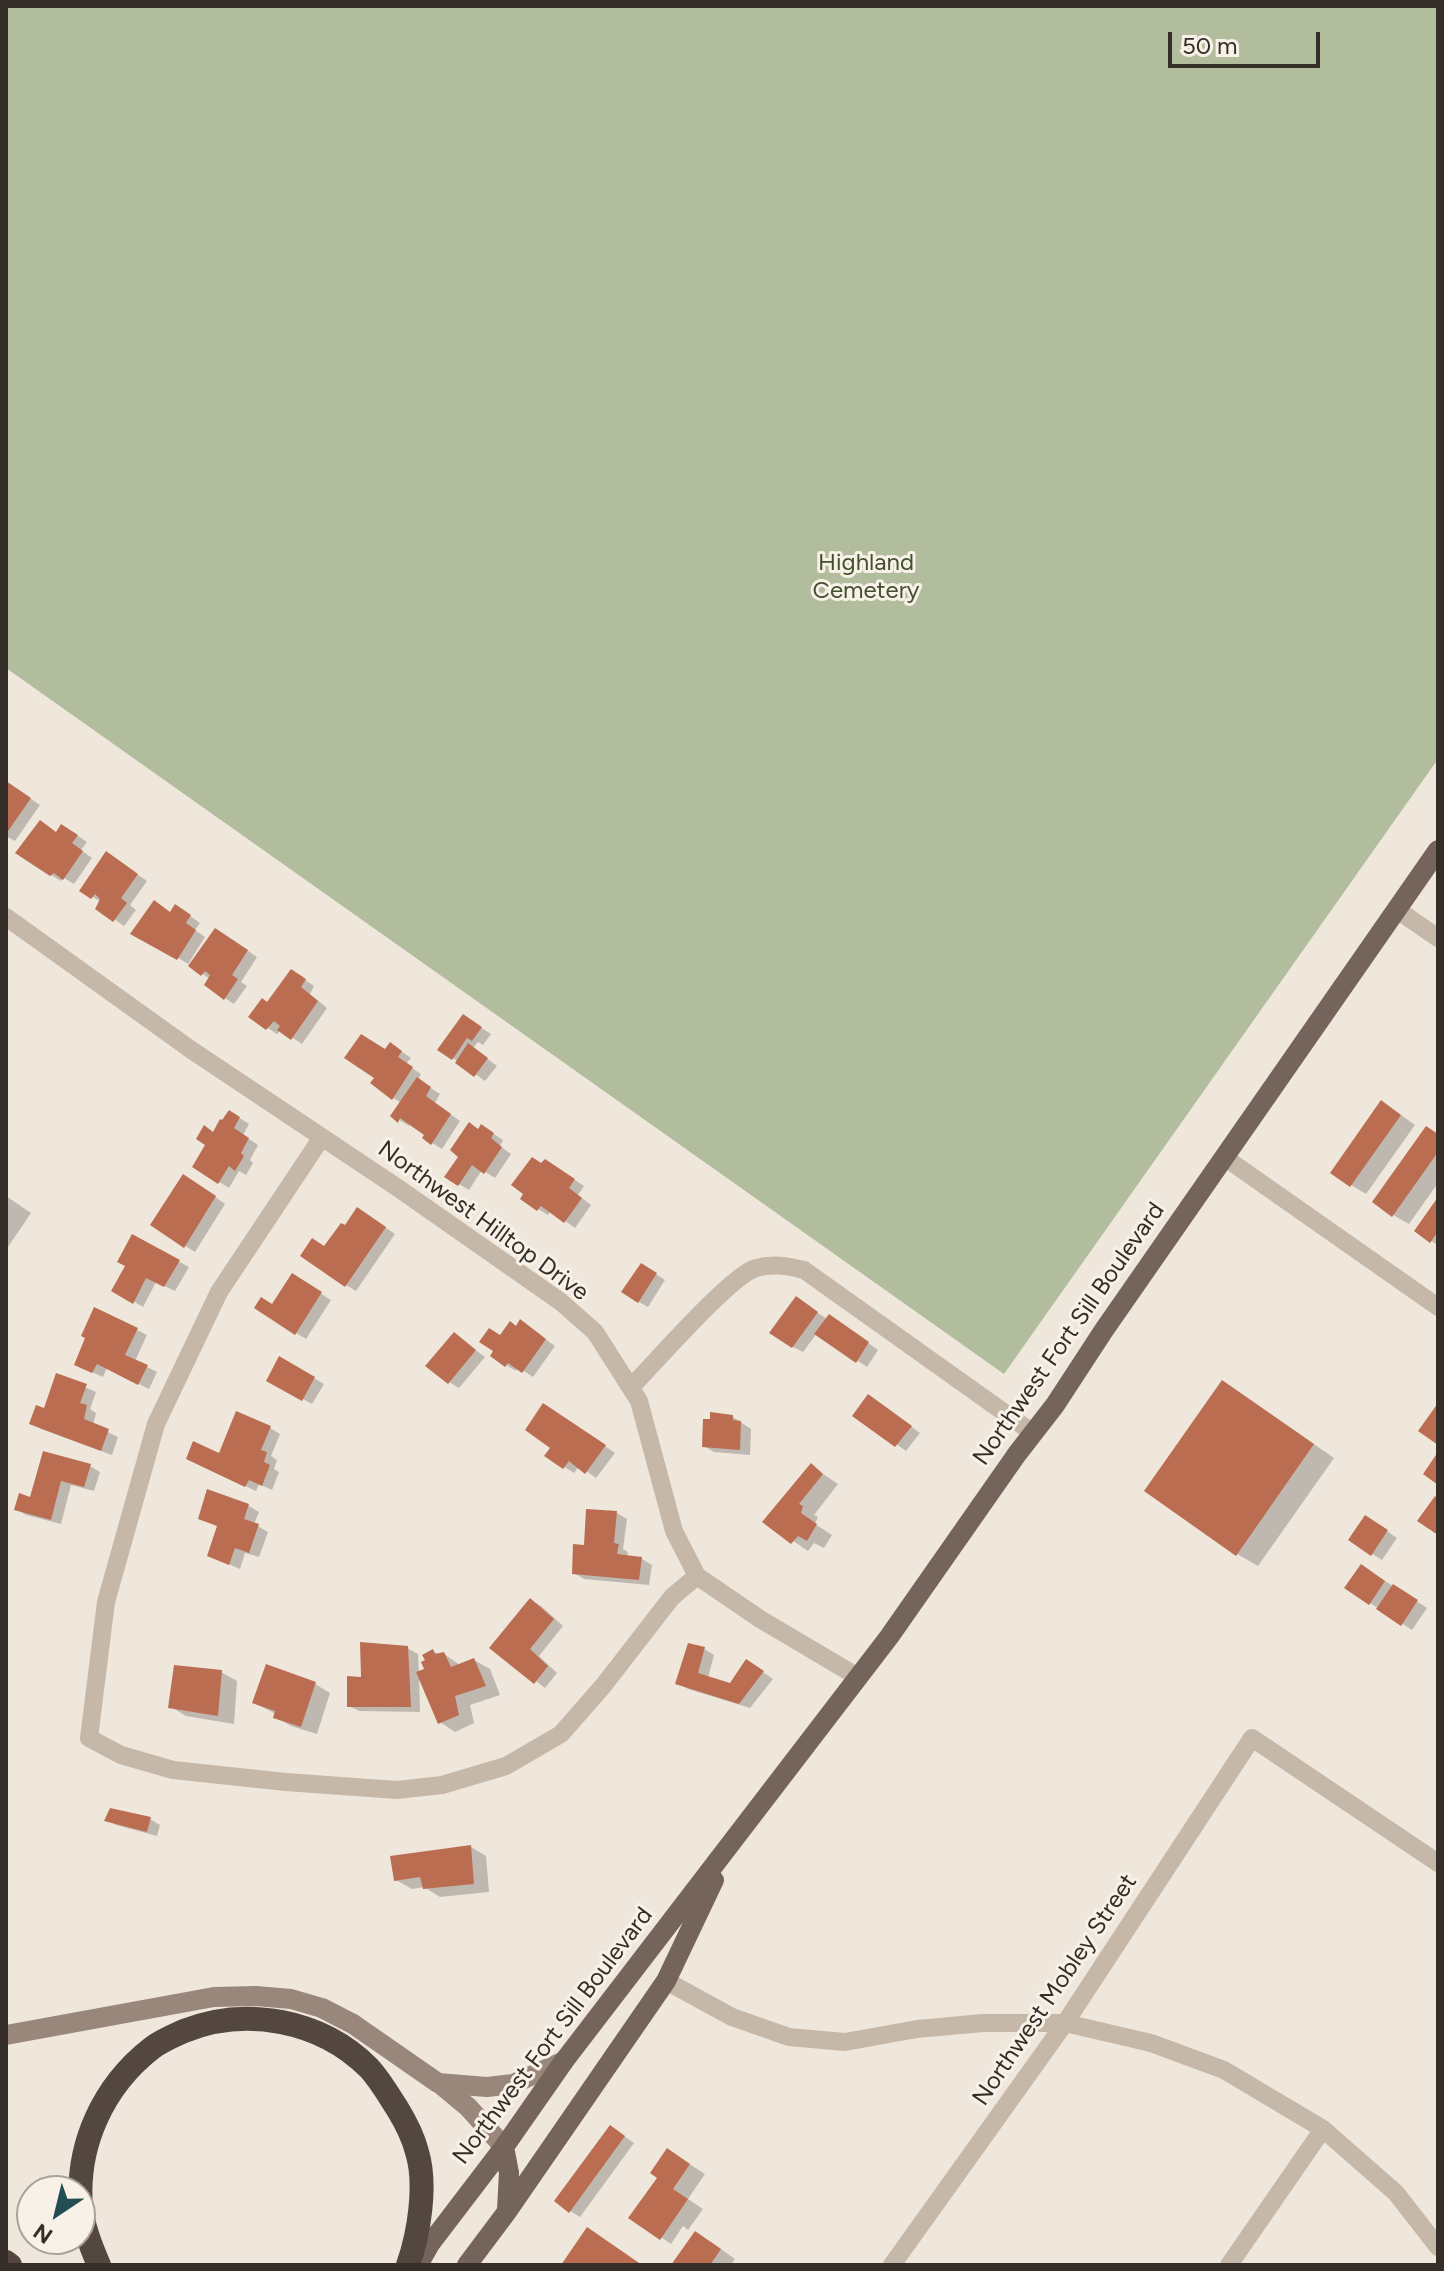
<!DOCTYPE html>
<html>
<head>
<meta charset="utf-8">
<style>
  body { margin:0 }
  #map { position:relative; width:1444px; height:2271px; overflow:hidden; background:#efe7dc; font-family:Figtree,sans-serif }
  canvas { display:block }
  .frame { position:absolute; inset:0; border:8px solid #342d28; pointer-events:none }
  .north { position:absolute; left:16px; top:2175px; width:80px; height:80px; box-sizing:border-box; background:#f8f1e8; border:2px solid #aaa39b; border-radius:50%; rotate:215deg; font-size:22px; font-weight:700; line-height:32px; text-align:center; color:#342d28 }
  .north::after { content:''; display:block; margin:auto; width:28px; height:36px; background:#224d52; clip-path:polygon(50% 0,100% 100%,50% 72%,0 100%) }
  .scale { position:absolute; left:1168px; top:32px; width:152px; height:36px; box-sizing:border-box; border:4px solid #342d28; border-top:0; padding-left:10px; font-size:24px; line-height:28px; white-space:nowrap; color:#342d28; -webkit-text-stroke:6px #f8f1e8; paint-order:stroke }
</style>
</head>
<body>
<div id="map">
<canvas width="1444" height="2271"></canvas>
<div class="frame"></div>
<div class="north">N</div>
<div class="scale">50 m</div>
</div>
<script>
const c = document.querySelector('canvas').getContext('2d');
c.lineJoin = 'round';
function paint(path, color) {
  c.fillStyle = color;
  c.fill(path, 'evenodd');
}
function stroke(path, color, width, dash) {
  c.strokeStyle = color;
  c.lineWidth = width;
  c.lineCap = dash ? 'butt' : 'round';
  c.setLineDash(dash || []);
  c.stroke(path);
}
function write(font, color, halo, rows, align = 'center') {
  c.font = font + ' Figtree,sans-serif';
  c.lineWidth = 6;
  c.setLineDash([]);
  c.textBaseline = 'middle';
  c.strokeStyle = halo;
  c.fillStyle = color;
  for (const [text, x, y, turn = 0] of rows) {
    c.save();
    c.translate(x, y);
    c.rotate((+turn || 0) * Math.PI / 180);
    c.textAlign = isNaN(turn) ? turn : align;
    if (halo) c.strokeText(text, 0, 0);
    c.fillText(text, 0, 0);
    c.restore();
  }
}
paint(new Path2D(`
  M 6,6 L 1438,6 L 1438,759 L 1004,1374 L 6,668 Z`), '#b2bd9e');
paint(new Path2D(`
  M 6,782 L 40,805 L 15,841 L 6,836 Z
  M 72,832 L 87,842 L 81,850 L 92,858 L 74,884 L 64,878 L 61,881 L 51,875 L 57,834 Z
  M 117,860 L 147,881 L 130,905 L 136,910 L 124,926 L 98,908 L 101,902 L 82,890 Z
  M 171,913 L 186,913 L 200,923 L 195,930 L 205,937 L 188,964 L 177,957 Z
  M 226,936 L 257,957 L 241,982 L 247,986 L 234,1004 L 225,998 L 210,979 L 191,966 Z
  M 301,977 L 314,986 L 310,994 L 327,1008 L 302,1044 L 281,1030 L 277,1034 L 251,1017 Z
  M 474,1023 L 491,1034 L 483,1045 L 478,1042 L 473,1048 L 497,1066 L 485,1081 L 453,1058 Z
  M 386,1051 L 401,1051 L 411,1058 L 406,1064 L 421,1074 L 418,1080 L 440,1094 L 435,1103 L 460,1121 L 442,1149 L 432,1143 L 427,1135 L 410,1123 L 409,1126 L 393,1116 L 402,1103 L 393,1098 Z
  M 230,1112 L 249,1124 L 243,1135 L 258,1145 L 250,1160 L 253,1163 L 246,1175 L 239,1171 L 229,1188 L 195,1167 L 214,1134 Z
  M 1397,1112 L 1415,1125 L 1366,1194 L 1351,1185 Z
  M 479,1130 L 491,1132 L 503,1140 L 500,1146 L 511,1154 L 495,1178 L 482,1170 L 469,1190 L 447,1177 Z
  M 1438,1135 L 1438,1183 L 1409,1224 L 1393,1215 Z
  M 542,1165 L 555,1167 L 584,1186 L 578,1195 L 591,1205 L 575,1228 L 551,1211 L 548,1215 L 538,1209 Z
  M 194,1182 L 225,1204 L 195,1252 L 152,1225 Z
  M 6,1196 L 31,1213 L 6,1250 Z
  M 1438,1200 L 1438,1245 L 1431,1241 Z
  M 368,1216 L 395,1234 L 356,1291 L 346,1285 L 325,1248 L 346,1228 Z
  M 133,1237 L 189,1267 L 175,1291 L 156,1282 L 143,1307 L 114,1290 L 128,1266 Z
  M 642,1265 L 665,1280 L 648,1307 L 639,1302 Z
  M 293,1276 L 331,1300 L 306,1339 L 296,1333 Z
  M 806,1305 L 827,1319 L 839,1322 L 878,1350 L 867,1367 L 817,1333 L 803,1352 L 793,1347 Z
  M 517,1328 L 530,1328 L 555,1346 L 533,1377 L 518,1367 L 516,1371 L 506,1365 Z
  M 137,1330 L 147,1335 L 135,1361 L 157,1372 L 149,1389 L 107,1368 L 103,1377 L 87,1370 Z
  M 454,1334 L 485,1357 L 459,1388 L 449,1382 Z
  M 280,1358 L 324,1384 L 312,1404 L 269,1380 Z
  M 57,1375 L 96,1392 L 90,1409 L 96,1413 L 93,1425 L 118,1437 L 112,1455 L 41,1429 L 31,1423 L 45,1411 Z
  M 1222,1383 L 1243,1395 L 1334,1458 L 1258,1566 L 1237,1554 Z
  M 879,1403 L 920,1433 L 906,1451 L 855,1415 Z
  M 554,1411 L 615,1453 L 596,1478 L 579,1466 L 574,1473 L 547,1456 L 553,1448 Z
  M 733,1417 L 751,1429 L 750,1455 L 714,1452 L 704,1446 Z
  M 270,1428 L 280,1434 L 271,1456 L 277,1460 L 274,1469 L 279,1472 L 272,1490 L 259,1484 L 256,1491 L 198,1464 L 220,1456 Z
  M 44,1454 L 90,1466 L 100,1472 L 94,1491 L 71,1485 L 61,1524 L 26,1515 L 16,1509 L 32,1500 Z
  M 811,1466 L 838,1484 L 814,1515 L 818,1517 L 815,1524 L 832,1535 L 824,1548 L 814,1543 L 808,1551 L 765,1522 Z
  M 209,1491 L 249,1506 L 259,1512 L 254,1524 L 268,1532 L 259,1557 L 245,1553 L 240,1569 L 210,1556 L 219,1527 L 200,1518 Z
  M 588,1511 L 617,1513 L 627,1519 L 623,1549 L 628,1552 L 627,1557 L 642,1559 L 652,1565 L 649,1585 L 584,1579 L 574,1573 L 586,1547 Z
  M 1375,1523 L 1397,1538 L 1382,1560 L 1350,1540 Z
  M 1371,1572 L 1427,1608 L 1412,1630 L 1370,1603 Z
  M 531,1600 L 541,1606 L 563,1626 L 539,1656 L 557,1673 L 545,1688 L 492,1647 Z
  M 689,1645 L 704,1649 L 714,1655 L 708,1678 L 731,1685 L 757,1668 L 773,1679 L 750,1708 L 688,1689 L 678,1683 Z
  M 407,1648 L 418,1654 L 419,1673 L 427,1670 L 433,1651 L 440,1655 L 444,1654 L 460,1665 L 474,1660 L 490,1669 L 500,1695 L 470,1705 L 474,1723 L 455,1732 L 440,1722 L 419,1675 L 420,1712 L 359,1711 L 349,1706 L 363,1679 Z
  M 221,1672 L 237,1681 L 234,1724 L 186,1716 L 171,1707 Z
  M 315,1684 L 330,1693 L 317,1734 L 291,1726 L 276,1717 L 276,1714 L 254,1703 Z
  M 111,1810 L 150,1819 L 160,1825 L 157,1836 L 116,1825 L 107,1820 Z
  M 471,1847 L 486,1856 L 489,1892 L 440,1897 L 424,1887 L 412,1889 L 396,1880 Z
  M 620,2133 L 634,2143 L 580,2217 L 570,2211 Z
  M 683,2160 L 705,2174 L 688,2199 L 703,2209 L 688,2230 L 683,2226 L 671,2244 L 631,2217 L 660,2178 Z
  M 711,2242 L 735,2259 L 731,2265 L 673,2265 Z`), '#0003');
paint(new Path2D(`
  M 6,781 L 31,798 L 6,834 Z
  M 40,820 L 56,832 L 61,824 L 78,835 L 72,843 L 83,851 L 63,880 L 54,873 L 50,876 L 15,853 Z
  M 106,851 L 138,874 L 121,898 L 127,903 L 113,922 L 95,909 L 100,899 L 95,894 L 91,899 L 79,891 Z
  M 154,900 L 170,912 L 175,904 L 191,915 L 186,923 L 196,930 L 177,960 L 130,934 Z
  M 215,928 L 248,950 L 232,975 L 238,979 L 224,1000 L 204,985 L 210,975 L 205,971 L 201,976 L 188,966 Z
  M 291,969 L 306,979 L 301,987 L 318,1001 L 291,1040 L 277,1030 L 280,1026 L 274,1021 L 266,1030 L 248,1017 L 262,998 L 267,1002 Z
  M 463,1014 L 482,1027 L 472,1041 L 467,1038 L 452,1060 L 437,1050 Z
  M 361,1034 L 385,1049 L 390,1042 L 402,1051 L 398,1057 L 413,1067 L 392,1100 L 370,1083 L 374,1078 L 344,1058 Z
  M 468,1043 L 488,1058 L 474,1077 L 455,1063 Z
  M 417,1077 L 431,1087 L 426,1096 L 451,1114 L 431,1145 L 422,1138 L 424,1135 L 400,1118 L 398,1123 L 390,1116 Z
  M 1381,1100 L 1401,1115 L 1350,1187 L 1330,1173 Z
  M 229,1110 L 240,1117 L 234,1128 L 249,1138 L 241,1153 L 244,1156 L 235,1171 L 229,1166 L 218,1184 L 192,1167 L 205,1145 L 196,1139 L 204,1125 L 213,1132 L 220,1119 L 222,1120 Z
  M 469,1122 L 478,1129 L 481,1124 L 494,1133 L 491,1138 L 502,1147 L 484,1174 L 472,1165 L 458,1186 L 444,1177 L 458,1157 L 450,1150 Z
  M 1426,1126 L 1438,1134 L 1438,1152 L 1392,1217 L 1372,1202 Z
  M 532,1157 L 541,1163 L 545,1159 L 575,1179 L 569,1188 L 582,1198 L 564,1223 L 541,1206 L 537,1211 L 520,1199 L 523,1194 L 511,1185 Z
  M 183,1174 L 216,1196 L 184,1248 L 150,1225 Z
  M 1438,1197 L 1438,1231 L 1430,1243 L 1414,1231 Z
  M 357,1207 L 386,1227 L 345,1287 L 300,1256 L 312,1238 L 324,1246 L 341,1223 L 345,1225 Z
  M 132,1234 L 180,1260 L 164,1287 L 146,1278 L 133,1304 L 111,1291 L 125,1266 L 117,1262 Z
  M 641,1263 L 657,1273 L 638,1303 L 621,1292 Z
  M 292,1273 L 322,1292 L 295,1335 L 254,1308 L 261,1297 L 272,1304 Z
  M 796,1296 L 818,1312 L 792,1348 L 769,1333 Z
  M 94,1307 L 138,1328 L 125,1355 L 148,1365 L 138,1385 L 97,1364 L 92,1373 L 74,1365 L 85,1338 L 81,1336 Z
  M 829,1314 L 869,1342 L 856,1363 L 814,1334 Z
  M 520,1319 L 546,1339 L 522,1373 L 508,1363 L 505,1367 L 490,1356 L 493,1351 L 479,1342 L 489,1328 L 500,1335 L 510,1321 L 516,1326 Z
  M 454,1332 L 476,1350 L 448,1384 L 425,1366 Z
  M 279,1356 L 315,1377 L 302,1401 L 266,1381 Z
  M 56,1373 L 87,1384 L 80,1403 L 87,1405 L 84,1419 L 109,1429 L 101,1451 L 29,1424 L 36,1405 L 44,1408 Z
  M 1222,1380 L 1314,1444 L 1236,1556 L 1144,1491 Z
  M 868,1394 L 912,1426 L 895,1447 L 852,1416 Z
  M 543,1403 L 606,1445 L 585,1474 L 569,1461 L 563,1469 L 544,1456 L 550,1448 L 525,1430 Z
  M 1438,1403 L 1438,1445 L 1418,1431 Z
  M 236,1411 L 271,1426 L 261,1450 L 267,1452 L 264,1462 L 270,1465 L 262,1486 L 249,1480 L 245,1487 L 186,1459 L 193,1441 L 219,1453 Z
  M 710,1412 L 733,1415 L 733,1420 L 741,1421 L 740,1450 L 702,1447 L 703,1419 L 710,1419 Z
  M 43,1451 L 91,1464 L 84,1487 L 61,1481 L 51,1520 L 14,1510 L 19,1493 L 30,1497 Z
  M 1438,1452 L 1438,1485 L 1423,1474 Z
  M 811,1463 L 823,1474 L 799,1504 L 803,1506 L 801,1513 L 817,1524 L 807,1541 L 798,1536 L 791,1544 L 762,1522 Z
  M 207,1489 L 249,1504 L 244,1519 L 259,1524 L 249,1553 L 235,1548 L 229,1565 L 207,1556 L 217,1526 L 198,1519 Z
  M 1435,1496 L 1438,1499 L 1438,1535 L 1417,1521 Z
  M 586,1509 L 617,1511 L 614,1543 L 619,1544 L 617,1554 L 642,1557 L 639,1580 L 572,1574 L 573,1544 L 584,1545 Z
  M 1365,1515 L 1388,1530 L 1371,1556 L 1348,1540 Z
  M 1361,1564 L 1385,1581 L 1369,1605 L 1344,1588 Z
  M 1393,1584 L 1418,1600 L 1401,1626 L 1376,1609 Z
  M 530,1598 L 554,1619 L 530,1649 L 548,1666 L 534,1684 L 489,1648 Z
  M 360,1642 L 408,1646 L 411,1707 L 347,1707 L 347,1676 L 361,1677 Z
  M 688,1643 L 705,1647 L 698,1673 L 730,1683 L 746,1659 L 764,1671 L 739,1704 L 675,1684 Z
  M 433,1649 L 435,1654 L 444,1652 L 451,1667 L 474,1658 L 486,1686 L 455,1696 L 459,1715 L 438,1724 L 416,1672 L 424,1669 L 421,1662 L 425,1660 L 422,1655 Z
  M 266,1664 L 316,1682 L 301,1727 L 273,1718 L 275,1711 L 252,1703 Z
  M 174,1665 L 222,1670 L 218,1716 L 168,1708 Z
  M 110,1808 L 151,1817 L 147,1832 L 104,1821 Z
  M 471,1845 L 474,1884 L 423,1889 L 420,1877 L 394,1881 L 390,1856 Z
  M 610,2125 L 625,2136 L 569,2213 L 554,2201 Z
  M 667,2148 L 690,2164 L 673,2189 L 688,2199 L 660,2240 L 628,2218 L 657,2178 L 650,2173 Z
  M 587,2227 L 642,2265 L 561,2265 Z
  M 695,2231 L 721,2249 L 710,2265 L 671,2265 Z`), '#ba6d50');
stroke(new Path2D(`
  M 1396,909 L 1438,938
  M 6,917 L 190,1049 L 398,1188 L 561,1302 L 595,1332 L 639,1401 L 674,1531 L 697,1576 L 760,1619 L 858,1677
  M 322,1137 L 219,1292 L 156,1424 L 106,1602 L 89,1738 L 121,1755 L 173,1770 L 286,1782 L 397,1790 L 442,1785 L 506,1766 L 561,1734 L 603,1686 L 672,1597 L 697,1576
  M 1224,1157 L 1438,1307
  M 631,1387 C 654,1364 731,1275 756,1268 C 772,1263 788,1266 804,1270 L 1033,1433
  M 666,1981 L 732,2017 L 789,2037 L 845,2042 L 917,2029 L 983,2023 L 1065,2023 L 1151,2043 L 1224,2070 L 1323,2129 L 1396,2193 L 1438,2247
  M 892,2265 L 1065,2023 L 1252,1738 L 1438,1863
  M 1229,2265 L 1323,2129`), '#c6b8a9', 18);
stroke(new Path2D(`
  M 6,2035 L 214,1997 L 256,1996 L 291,1999 L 322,2008 L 353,2024 L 438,2083 L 487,2087 L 513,2084 L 564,2061
  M 439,2083 L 468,2107 L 504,2147`), '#9a877b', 20);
stroke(new Path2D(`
  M 504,2147 L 509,2173 L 507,2209
  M 418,2265 L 430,2244 L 504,2147 L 564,2061 L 889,1637 L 1017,1454 L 1055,1405 L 1104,1330 L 1438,850
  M 467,2265 L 506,2213 L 666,1981 L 714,1880`), '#75645b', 20);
stroke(new Path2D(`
  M 6,2262 L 10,2265
  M 99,2265 C 91,2247 83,2227 81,2207 C 76,2145 103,2086 152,2048 C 161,2041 173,2036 184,2031 C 246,2006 321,2020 369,2068 C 380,2080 388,2094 397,2108 C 405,2121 413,2136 417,2152 C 427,2184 419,2234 408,2265`), '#544740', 24);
write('24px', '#43502f', '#f8f1e8', [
  ["Highland",866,563],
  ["Cemetery",866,591]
]);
write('24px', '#342d28', '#f8f1e8', [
  ["Northwest Hilltop Drive",483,1221,36],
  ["Northwest Fort Sill Boulevard",1069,1334,-55],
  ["Northwest Mobley Street",1055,1990,-56],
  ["Northwest Fort Sill Boulevard",553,2036,-53]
]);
</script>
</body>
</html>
